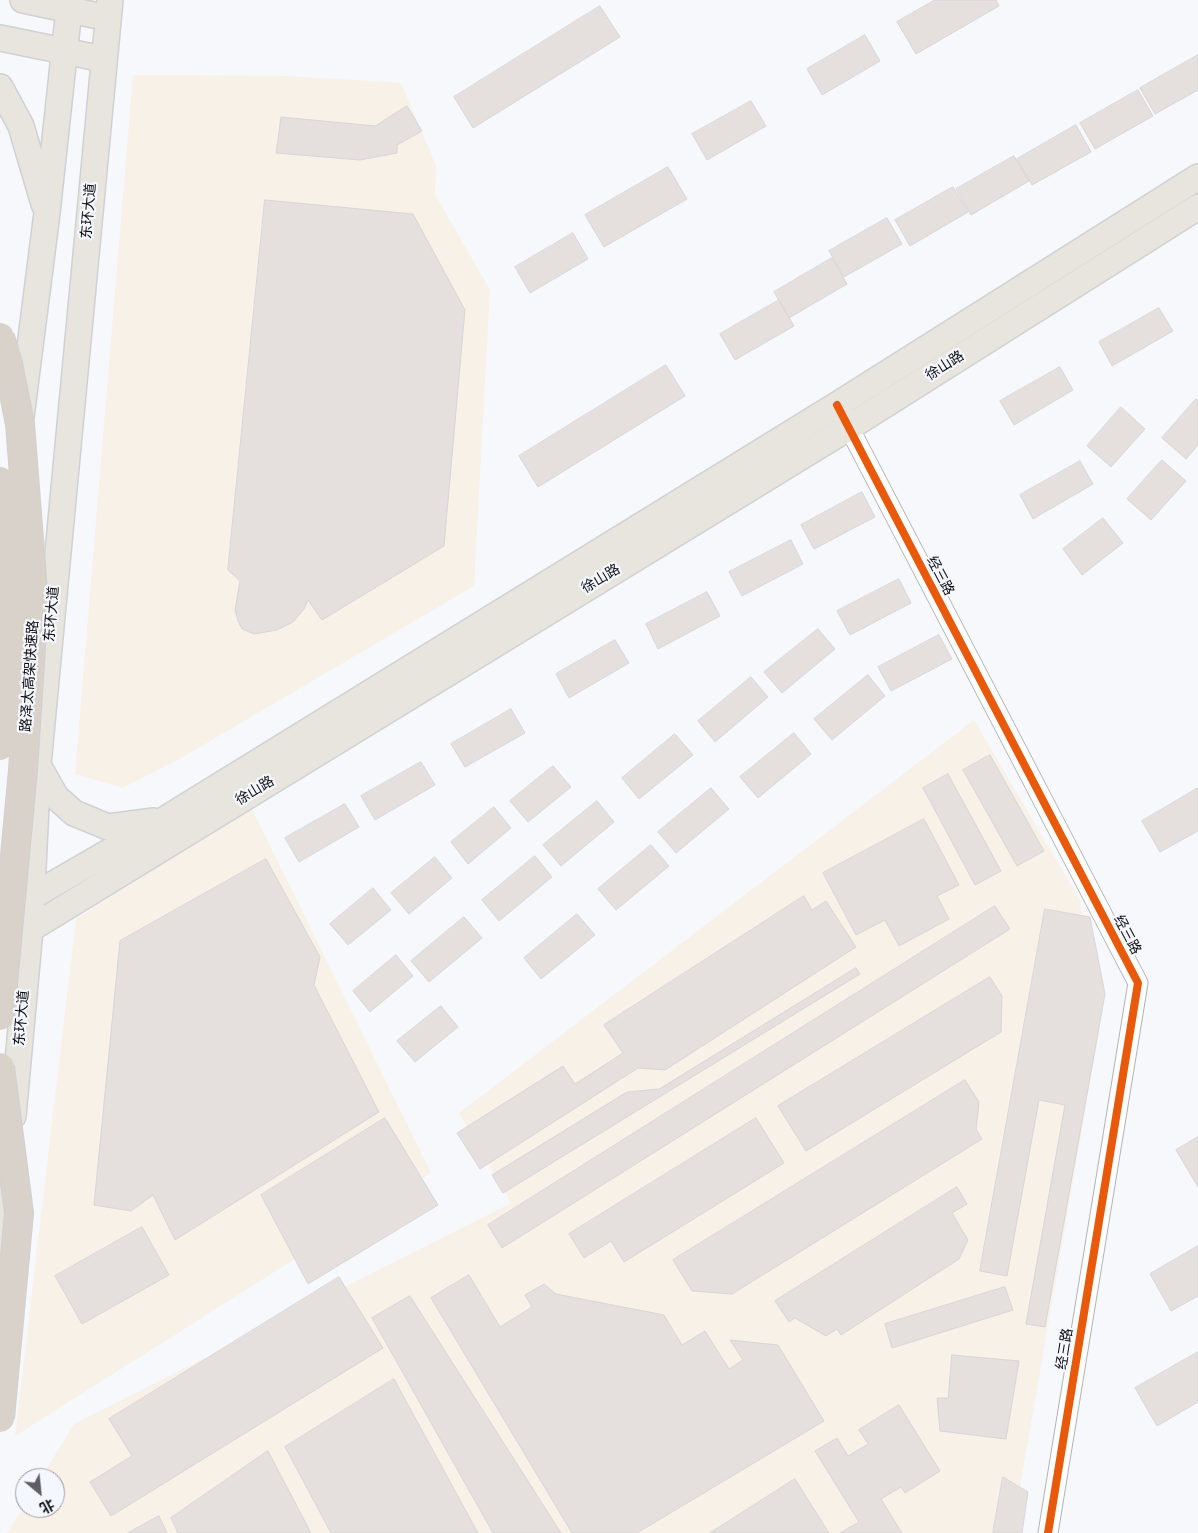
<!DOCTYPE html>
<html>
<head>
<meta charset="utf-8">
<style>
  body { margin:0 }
  #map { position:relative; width:1198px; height:1533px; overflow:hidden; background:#f6f8fc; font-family:"Fira Sans","Noto Sans SC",sans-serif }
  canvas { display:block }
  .north { position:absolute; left:15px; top:1468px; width:50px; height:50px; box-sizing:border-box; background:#f4f7fe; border:1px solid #97999e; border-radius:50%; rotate:152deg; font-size:14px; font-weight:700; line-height:20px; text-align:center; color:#0c0d0f }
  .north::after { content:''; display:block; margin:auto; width:18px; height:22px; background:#5e5f62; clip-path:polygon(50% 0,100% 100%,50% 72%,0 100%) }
</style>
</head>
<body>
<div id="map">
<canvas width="1198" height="1533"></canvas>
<div class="north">北</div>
</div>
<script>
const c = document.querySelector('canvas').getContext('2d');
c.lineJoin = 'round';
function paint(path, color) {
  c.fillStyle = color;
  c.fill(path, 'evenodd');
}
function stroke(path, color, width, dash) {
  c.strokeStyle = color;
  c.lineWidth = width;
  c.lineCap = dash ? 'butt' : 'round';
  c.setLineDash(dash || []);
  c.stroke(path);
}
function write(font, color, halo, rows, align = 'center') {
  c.font = font + ' "Fira Sans","Noto Sans SC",sans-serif';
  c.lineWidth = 4.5;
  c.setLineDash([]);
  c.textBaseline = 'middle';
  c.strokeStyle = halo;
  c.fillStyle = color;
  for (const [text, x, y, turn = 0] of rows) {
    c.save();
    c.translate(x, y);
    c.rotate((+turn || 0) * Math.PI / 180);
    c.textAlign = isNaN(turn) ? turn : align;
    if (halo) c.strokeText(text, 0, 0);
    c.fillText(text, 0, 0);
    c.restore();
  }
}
paint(new Path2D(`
  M 133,75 L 289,76 L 401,83 L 436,165 L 435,194 L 490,290 L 474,586 L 183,757 L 123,788 L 75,774 Z
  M 974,720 L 1080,900 L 1099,1032 L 1012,1533 L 7,1533 L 25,1504 L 25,1508 L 55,1508 L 55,1478 L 41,1478 L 74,1424 L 511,1203 L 459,1113 Z
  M 251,807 L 431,1173 L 15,1436 L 76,919 Z`), '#f8f1e8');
const building = new Path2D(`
  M 935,0 L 996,0 L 999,6 L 916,54 L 897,22 Z
  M 600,6 L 620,37 L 473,128 L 454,97 Z
  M 865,35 L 880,61 L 822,95 L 807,69 Z
  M 1198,55 L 1198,90 L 1155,114 L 1140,88 Z
  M 1138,90 L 1153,116 L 1095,149 L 1080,123 Z
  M 751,101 L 766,126 L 707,160 L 692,134 Z
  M 407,106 L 422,131 L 397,145 L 397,153 L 360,160 L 276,153 L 281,117 L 375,126 Z
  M 1076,125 L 1091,152 L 1032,185 L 1017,159 Z
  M 1014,156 L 1029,181 L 971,215 L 956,189 Z
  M 668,167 L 687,199 L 604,247 L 585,215 Z
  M 953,187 L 968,212 L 910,246 L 895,220 Z
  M 265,200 L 413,214 L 465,310 L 444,546 L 322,620 L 308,600 L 304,609 L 293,622 L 277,630 L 254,634 L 242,629 L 238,621 L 235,610 L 240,581 L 228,570 Z
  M 887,218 L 902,244 L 844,277 L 829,251 Z
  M 573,233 L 588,259 L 530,293 L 515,267 Z
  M 832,258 L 847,284 L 789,318 L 774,292 Z
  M 779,300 L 794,326 L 735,360 L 720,334 Z
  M 1159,308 L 1173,331 L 1112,366 L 1099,342 Z
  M 666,365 L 685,396 L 538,487 L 519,456 Z
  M 1060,367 L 1073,390 L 1014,425 L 1000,401 Z
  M 1196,399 L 1198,401 L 1198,445 L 1186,459 L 1162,438 Z
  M 1121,407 L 1145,429 L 1111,467 L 1087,446 Z
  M 1162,460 L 1186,481 L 1151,520 L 1127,499 Z
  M 1080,461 L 1093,484 L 1033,519 L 1020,495 Z
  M 862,492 L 875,517 L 814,549 L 801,525 Z
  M 1103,518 L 1123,543 L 1082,575 L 1063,549 Z
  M 791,540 L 803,564 L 742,596 L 729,572 Z
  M 899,579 L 911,603 L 850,635 L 837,611 Z
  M 707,592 L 720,616 L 658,649 L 646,624 Z
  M 818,629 L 835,649 L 782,693 L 764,672 Z
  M 939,635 L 952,659 L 891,691 L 878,667 Z
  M 615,640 L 629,663 L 569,698 L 556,674 Z
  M 868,675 L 885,696 L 832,740 L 814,719 Z
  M 751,677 L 768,697 L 715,742 L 698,721 Z
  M 511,709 L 525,733 L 465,767 L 451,744 Z
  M 794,733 L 811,754 L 758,798 L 740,777 Z
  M 675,734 L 693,755 L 639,799 L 622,778 Z
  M 990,755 L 1044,851 L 1017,866 L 963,770 Z
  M 421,762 L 435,785 L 375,820 L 361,796 Z
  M 553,766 L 571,787 L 528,822 L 510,801 Z
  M 948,774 L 1001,871 L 975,885 L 923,788 Z
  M 711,788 L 729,809 L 676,853 L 658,832 Z
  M 1198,788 L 1198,831 L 1160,852 L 1142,821 Z
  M 597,801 L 614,822 L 561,866 L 543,845 Z
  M 345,804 L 359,827 L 299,862 L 285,838 Z
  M 494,807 L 511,828 L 468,864 L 451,842 Z
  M 924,819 L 959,885 L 937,896 L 949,919 L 899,946 L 885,920 L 856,935 L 823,873 Z
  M 651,845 L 669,866 L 616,910 L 598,889 Z
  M 535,856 L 552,877 L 499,921 L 482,900 Z
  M 435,857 L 452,878 L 409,914 L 391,893 Z
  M 266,859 L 320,957 L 314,985 L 379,1112 L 175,1240 L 153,1195 L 131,1211 L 94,1205 L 120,941 Z
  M 373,888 L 391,910 L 348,945 L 330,924 Z
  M 804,896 L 812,910 L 826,901 L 856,947 L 665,1070 L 638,1068 L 480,1169 L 457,1133 L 563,1066 L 575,1084 L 623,1053 L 604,1025 Z
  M 995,906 L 1010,929 L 502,1248 L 488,1225 Z
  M 1045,909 L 1090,917 L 1105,994 L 1045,1327 L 1026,1324 L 1065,1105 L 1039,1100 L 1007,1276 L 980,1271 Z
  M 577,914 L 595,935 L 541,979 L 524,958 Z
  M 464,917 L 482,938 L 429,982 L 411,961 Z
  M 396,955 L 413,976 L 370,1012 L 353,991 Z
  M 856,968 L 860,974 L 503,1193 L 492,1175 L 627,1092 L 659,1089 Z
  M 990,977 L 1002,996 L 1001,1032 L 806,1151 L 778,1106 Z
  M 441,1006 L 458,1027 L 415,1062 L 397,1041 Z
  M 965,1080 L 979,1102 L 976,1129 L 982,1139 L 732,1294 L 692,1291 L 673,1260 Z
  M 385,1118 L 438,1205 L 308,1284 L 261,1195 Z
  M 756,1118 L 784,1163 L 624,1262 L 611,1241 L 584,1258 L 569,1234 Z
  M 1198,1137 L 1198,1187 L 1176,1150 Z
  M 957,1187 L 967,1204 L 952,1213 L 968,1240 L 959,1259 L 841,1335 L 837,1329 L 826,1336 L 795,1318 L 789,1322 L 775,1301 Z
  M 142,1227 L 169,1275 L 82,1324 L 55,1276 Z
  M 1198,1246 L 1198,1296 L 1171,1311 L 1150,1274 Z
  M 469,1275 L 500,1327 L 532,1307 L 525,1295 L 544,1284 L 556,1294 L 664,1315 L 682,1345 L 705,1331 L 729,1369 L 743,1360 L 730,1340 L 778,1345 L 824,1421 L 637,1533 L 572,1533 L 431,1298 Z
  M 339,1277 L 383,1348 L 111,1516 L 90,1482 L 132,1456 L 109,1419 Z
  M 1005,1287 L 1013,1310 L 892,1348 L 885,1324 Z
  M 410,1296 L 561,1533 L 493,1533 L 372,1318 Z
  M 1198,1352 L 1198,1402 L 1157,1426 L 1135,1388 Z
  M 952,1355 L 1019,1361 L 1006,1439 L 940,1431 L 937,1398 L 948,1398 Z
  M 394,1379 L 478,1533 L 331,1533 L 285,1447 Z
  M 899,1405 L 940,1471 L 905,1493 L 901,1487 L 881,1499 L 902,1533 L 840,1533 L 859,1522 L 815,1451 L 837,1438 L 848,1456 L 868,1444 L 859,1430 Z
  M 268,1451 L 311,1533 L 178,1533 L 171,1518 Z
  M 1003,1477 L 1028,1492 L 1022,1533 L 993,1533 Z
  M 795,1479 L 829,1533 L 710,1533 Z
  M 159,1516 L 167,1533 L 128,1533 Z`);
paint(building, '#e5dfde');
stroke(building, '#d7d6d8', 1);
const minor = new Path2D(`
  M 843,416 L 1138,983 L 1048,1533`);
const major = new Path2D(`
  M 23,0 L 108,18
  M 0,38 L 103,59
  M 0,87 L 21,126 L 44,204
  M 21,417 L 47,213 L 70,0
  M 38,765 L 56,797 L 74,813 L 108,827 L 154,821
  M 0,915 L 164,820 L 837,405 L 1198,177
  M 0,946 L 30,929 L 848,428 L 1198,207
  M 13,1116 L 30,929 L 38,765 L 110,0
  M 0,1258 L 8,1174`);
stroke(minor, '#b2b3b6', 21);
stroke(major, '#d0d1d3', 28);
stroke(minor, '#fefeff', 19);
stroke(major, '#e8e4de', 25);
const highwayBridge = new Path2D(`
  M 0,337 L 8,364 L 20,424 L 34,603 L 23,770 L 0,1016
  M 0,481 L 10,612 L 0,746
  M 0,1067 L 19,1213 L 0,1418`);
stroke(highwayBridge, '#d0d1d3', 30, []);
stroke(highwayBridge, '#d9d2ca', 28);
stroke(new Path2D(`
  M 837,405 L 1138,983 L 1048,1533`), '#e8590c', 8);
write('14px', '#0c0d0f', '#f4f7fe', [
  ["东环大道",89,211,-85],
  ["徐山路",945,366,-32],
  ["经三路",940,576,62],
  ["徐山路",601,579,-31],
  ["东环大道",52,614,-85],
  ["路泽太高架快速路",30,676,-86],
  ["徐山路",255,791,-31],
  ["经三路",1127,935,62],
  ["东环大道",22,1018,-85],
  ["经三路",1065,1349,-81]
]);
</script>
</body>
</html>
